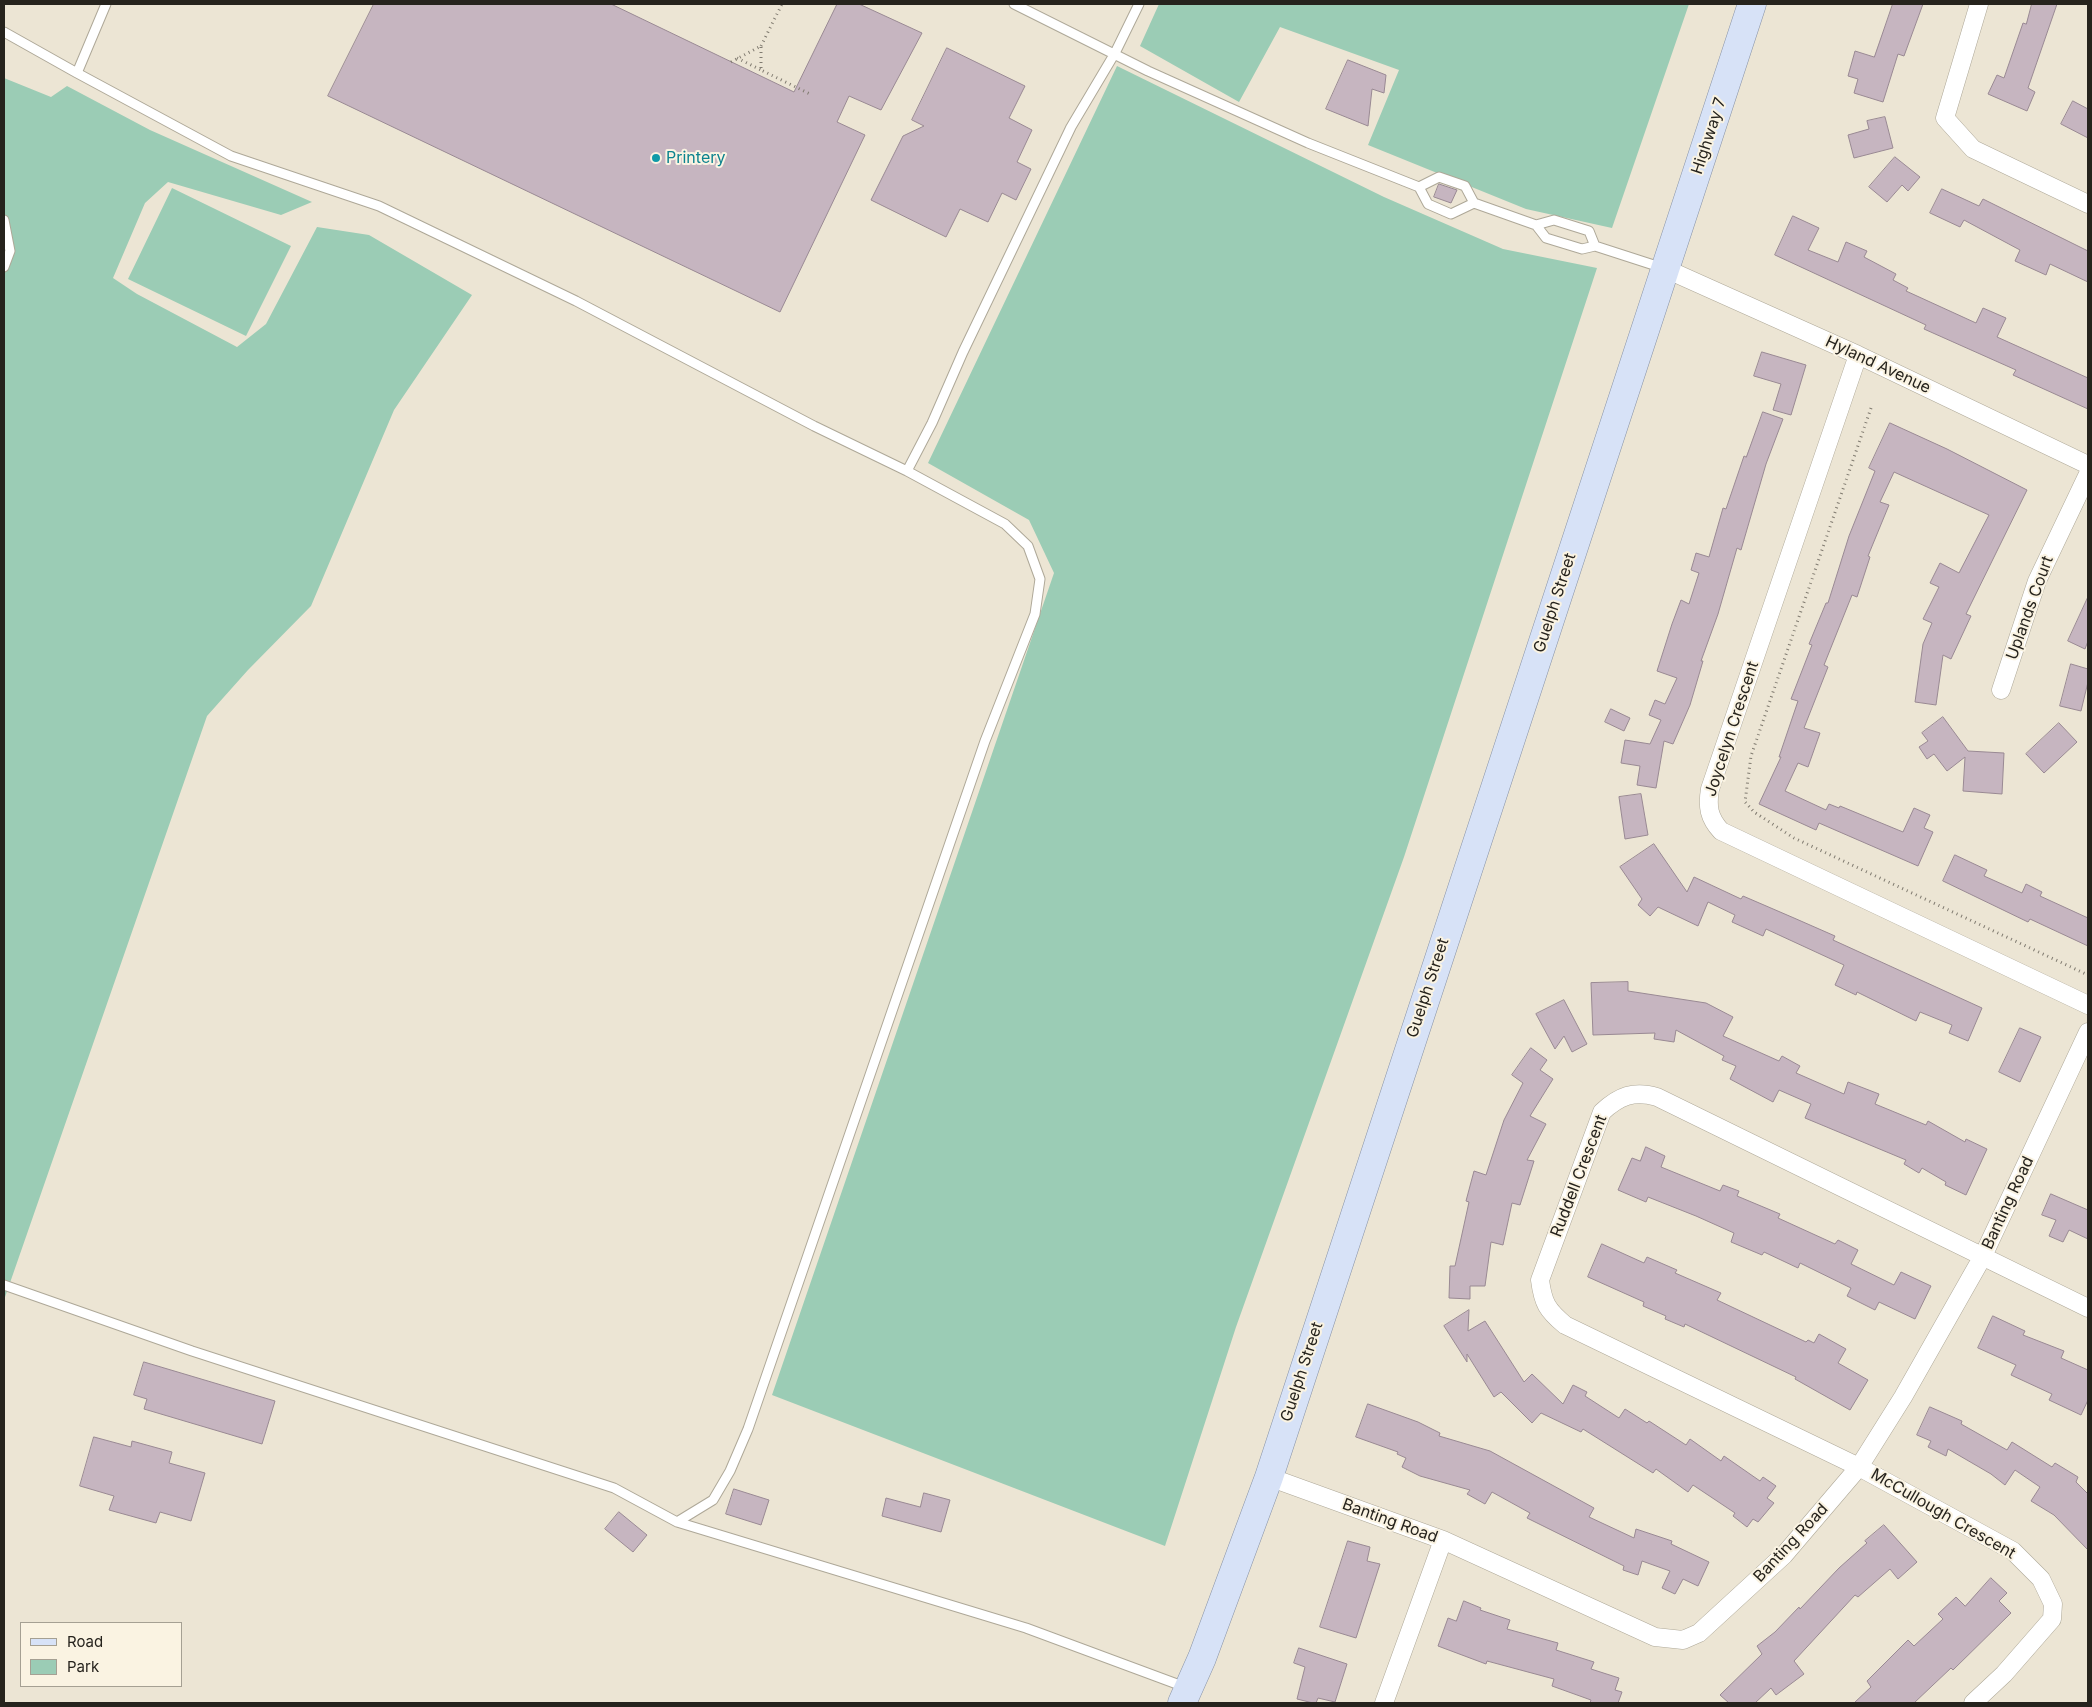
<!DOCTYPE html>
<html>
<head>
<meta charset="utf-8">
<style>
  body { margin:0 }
  #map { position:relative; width:2092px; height:1707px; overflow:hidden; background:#ece5d4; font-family:Inter,sans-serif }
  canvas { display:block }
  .frame { position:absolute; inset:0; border:5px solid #26231d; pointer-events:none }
  .legend { position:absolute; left:20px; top:1622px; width:162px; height:65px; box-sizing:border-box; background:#faf3e2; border:1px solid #a5a093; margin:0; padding:6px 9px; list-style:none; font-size:15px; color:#26231d }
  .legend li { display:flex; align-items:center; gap:10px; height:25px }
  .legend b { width:25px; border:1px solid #a5a093 }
</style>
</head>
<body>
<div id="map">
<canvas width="2092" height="1707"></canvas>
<div class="frame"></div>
<ul class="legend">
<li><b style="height:6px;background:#d7e2f7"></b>Road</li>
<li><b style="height:14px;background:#9bccb5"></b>Park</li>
</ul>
</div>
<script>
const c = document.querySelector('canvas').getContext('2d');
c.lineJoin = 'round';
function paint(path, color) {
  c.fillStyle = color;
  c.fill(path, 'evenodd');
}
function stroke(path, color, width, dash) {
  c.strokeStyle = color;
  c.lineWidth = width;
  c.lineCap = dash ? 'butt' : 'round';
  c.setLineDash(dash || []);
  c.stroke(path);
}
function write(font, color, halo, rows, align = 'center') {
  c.font = font + ' Inter,sans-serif';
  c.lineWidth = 4;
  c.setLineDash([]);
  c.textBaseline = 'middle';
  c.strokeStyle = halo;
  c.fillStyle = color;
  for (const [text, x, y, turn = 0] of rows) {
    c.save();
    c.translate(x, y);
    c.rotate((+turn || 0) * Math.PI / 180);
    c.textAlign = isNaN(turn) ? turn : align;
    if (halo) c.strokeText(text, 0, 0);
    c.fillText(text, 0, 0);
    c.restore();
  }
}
paint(new Path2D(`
  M 1159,4 L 1689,4 L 1612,228 L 1526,209 L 1368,145 L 1399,70 L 1280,27 L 1239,102 L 1140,46 Z
  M 1117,66 L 1384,197 L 1503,249 L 1597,268 L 1404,857 L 1236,1327 L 1165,1546 L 772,1395 L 1054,573 L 1029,520 L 928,463 Z
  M 4,78 L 51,97 L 67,86 L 150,130 L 312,202 L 281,215 L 168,182 L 145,203 L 113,278 L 137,294 L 237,347 L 266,324 L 317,227 L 369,235 L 472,295 L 394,410 L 311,606 L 248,670 L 207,716 L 4,1300 Z
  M 172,188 L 291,246 L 246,336 L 128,279 Z`), '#9bccb5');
const building = new Path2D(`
  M 374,4 L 611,4 L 794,92 L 837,4 L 859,4 L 922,33 L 881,110 L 849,96 L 837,122 L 865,135 L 780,312 L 328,96 Z
  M 1893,4 L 1923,4 L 1904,56 L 1898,54 L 1883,102 L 1854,93 L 1858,79 L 1848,76 L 1855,51 L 1874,57 Z
  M 2032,4 L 2057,4 L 2028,88 L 2035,92 L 2027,111 L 1988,94 L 1997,75 L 2004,78 L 2023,23 L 2026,24 Z
  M 947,48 L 1025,86 L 1009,118 L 1032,130 L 1017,162 L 1031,169 L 1016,200 L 1002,193 L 988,222 L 960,209 L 946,237 L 871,200 L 903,136 L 924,126 L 912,120 Z
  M 1348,60 L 1386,75 L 1384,93 L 1372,89 L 1368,126 L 1326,109 Z
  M 2073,101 L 2088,109 L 2088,138 L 2061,124 Z
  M 1885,117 L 1893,148 L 1854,158 L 1848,135 L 1869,129 L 1867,121 Z
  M 1895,157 L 1920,177 L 1908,191 L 1902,185 L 1887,202 L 1869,187 Z
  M 1439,184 L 1457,190 L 1451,203 L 1434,197 Z
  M 1942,189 L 1979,206 L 1983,199 L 2088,251 L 2088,282 L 2050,264 L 2046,275 L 2015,261 L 2020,250 L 1964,220 L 1960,227 L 1930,213 Z
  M 1793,216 L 1819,228 L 1808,250 L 1838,262 L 1846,242 L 1867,251 L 1864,257 L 1896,274 L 1893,280 L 1908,288 L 1906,291 L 1976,323 L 1983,308 L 2006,318 L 1997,337 L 2088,378 L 2088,409 L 2013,375 L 2016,370 L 1924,329 L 1926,325 L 1775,255 Z
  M 1762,352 L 1806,365 L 1791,415 L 1773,410 L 1781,384 L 1754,376 Z
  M 1763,412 L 1783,419 L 1766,464 L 1741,550 L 1737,548 L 1718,614 L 1701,661 L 1703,661 L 1690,705 L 1673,744 L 1664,741 L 1656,788 L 1637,785 L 1640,766 L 1621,763 L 1625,740 L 1650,744 L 1661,720 L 1649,715 L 1655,700 L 1665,704 L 1677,678 L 1657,671 L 1672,624 L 1681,600 L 1689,604 L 1699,573 L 1691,570 L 1696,553 L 1709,557 L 1723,508 L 1726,509 L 1744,456 L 1746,457 Z
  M 1890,423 L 1947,449 L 2027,490 L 1966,614 L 1971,616 L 1951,659 L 1943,655 L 1936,705 L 1915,702 L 1923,644 L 1932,623 L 1923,619 L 1939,587 L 1930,583 L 1940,563 L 1959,573 L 1989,515 L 1894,472 L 1880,502 L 1889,505 L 1868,556 L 1870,557 L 1857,597 L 1852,595 L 1824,665 L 1828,667 L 1804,728 L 1820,733 L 1808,767 L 1798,763 L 1785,791 L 1826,810 L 1829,804 L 1839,808 L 1840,806 L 1903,832 L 1914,808 L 1930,815 L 1924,828 L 1933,832 L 1918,866 L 1819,823 L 1816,830 L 1759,804 L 1781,757 L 1779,757 L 1798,701 L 1791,699 L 1812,645 L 1809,644 L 1826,603 L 1828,603 L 1849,536 L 1875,471 L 1869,468 Z
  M 2088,597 L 2088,641 L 2085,649 L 2068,641 Z
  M 2071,664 L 2088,669 L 2088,682 L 2081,711 L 2060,706 Z
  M 1611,709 L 1630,718 L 1624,731 L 1605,722 Z
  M 1943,717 L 1968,751 L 2004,753 L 2002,794 L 1963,791 L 1965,757 L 1947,771 L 1934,754 L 1927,759 L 1919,747 L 1928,741 L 1922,733 Z
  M 2059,723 L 2077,742 L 2044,773 L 2026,754 Z
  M 1641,794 L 1648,835 L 1625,839 L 1619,797 Z
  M 1654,844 L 1687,892 L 1694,877 L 1741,899 L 1743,896 L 1794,918 L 1835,936 L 1833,940 L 1982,1008 L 1968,1041 L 1949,1033 L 1952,1025 L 1920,1012 L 1916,1021 L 1857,992 L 1856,995 L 1835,985 L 1844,965 L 1766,929 L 1763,936 L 1732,922 L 1735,915 L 1708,902 L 1698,926 L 1658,907 L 1650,916 L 1638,905 L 1642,899 L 1620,867 Z
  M 1955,855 L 1987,870 L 1984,876 L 2022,893 L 2026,884 L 2042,892 L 2040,896 L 2088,918 L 2088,946 L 2030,919 L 2028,922 L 1943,881 Z
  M 1628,982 L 1628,991 L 1706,1003 L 1733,1017 L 1723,1036 L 1779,1061 L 1782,1056 L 1800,1066 L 1796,1073 L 1844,1094 L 1848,1082 L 1879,1094 L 1875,1104 L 1926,1125 L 1928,1121 L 1965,1142 L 1966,1139 L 1987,1149 L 1966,1195 L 1945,1185 L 1946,1182 L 1922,1168 L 1919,1173 L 1904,1164 L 1906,1160 L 1805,1118 L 1811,1104 L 1779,1090 L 1773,1102 L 1730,1079 L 1736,1066 L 1722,1060 L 1724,1056 L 1676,1030 L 1674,1042 L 1654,1039 L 1655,1033 L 1593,1035 L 1591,983 Z
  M 1564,1000 L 1587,1044 L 1572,1052 L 1564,1036 L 1555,1049 L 1536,1014 Z
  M 2020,1028 L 2041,1037 L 2020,1082 L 1999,1072 Z
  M 1531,1048 L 1547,1060 L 1540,1070 L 1553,1079 L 1530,1116 L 1546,1124 L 1527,1160 L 1534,1161 L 1520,1205 L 1512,1203 L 1503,1245 L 1491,1242 L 1485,1286 L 1470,1286 L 1470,1299 L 1449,1298 L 1450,1266 L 1455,1266 L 1469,1202 L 1466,1201 L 1474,1171 L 1486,1175 L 1504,1120 L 1523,1083 L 1512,1075 Z
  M 1646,1147 L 1665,1156 L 1661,1167 L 1720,1191 L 1723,1185 L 1739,1191 L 1737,1196 L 1780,1214 L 1778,1218 L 1835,1244 L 1838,1240 L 1858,1250 L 1851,1264 L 1894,1285 L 1901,1272 L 1931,1286 L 1915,1319 L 1879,1302 L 1875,1310 L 1847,1296 L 1851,1288 L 1800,1263 L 1798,1268 L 1764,1252 L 1762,1255 L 1731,1242 L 1734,1233 L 1696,1216 L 1648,1197 L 1646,1202 L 1618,1190 L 1632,1158 L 1640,1161 Z
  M 2051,1194 L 2088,1210 L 2088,1239 L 2069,1230 L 2063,1242 L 2049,1236 L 2056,1220 L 2042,1215 Z
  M 1602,1244 L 1644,1263 L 1647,1257 L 1677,1270 L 1675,1273 L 1721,1293 L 1717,1300 L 1806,1342 L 1808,1340 L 1814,1343 L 1819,1334 L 1846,1349 L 1838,1363 L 1868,1380 L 1850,1410 L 1795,1379 L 1796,1377 L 1685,1324 L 1684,1327 L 1665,1319 L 1666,1316 L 1643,1306 L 1644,1302 L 1588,1277 Z
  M 1469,1310 L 1468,1331 L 1485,1321 L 1524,1382 L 1532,1374 L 1563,1404 L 1573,1385 L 1587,1392 L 1585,1396 L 1619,1418 L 1625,1409 L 1647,1423 L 1649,1421 L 1686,1445 L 1690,1439 L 1721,1461 L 1724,1456 L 1760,1481 L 1763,1477 L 1776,1486 L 1767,1498 L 1774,1503 L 1758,1522 L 1753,1519 L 1747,1527 L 1733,1516 L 1735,1513 L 1693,1485 L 1688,1492 L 1656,1469 L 1653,1473 L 1583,1429 L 1581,1432 L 1541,1413 L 1532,1423 L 1501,1392 L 1494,1397 L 1467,1354 L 1467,1362 L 1444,1326 Z
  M 1993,1316 L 2025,1331 L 2023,1335 L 2064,1351 L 2061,1358 L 2088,1370 L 2088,1400 L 2081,1415 L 2049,1400 L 2052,1394 L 2011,1375 L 2016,1365 L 1978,1348 Z
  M 144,1362 L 275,1401 L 262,1444 L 144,1409 L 147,1399 L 134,1395 Z
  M 1368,1404 L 1418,1422 L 1440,1433 L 1439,1436 L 1490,1451 L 1594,1508 L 1589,1517 L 1634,1538 L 1636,1529 L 1672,1541 L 1671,1544 L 1709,1562 L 1698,1586 L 1683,1579 L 1675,1594 L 1662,1588 L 1670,1571 L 1642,1561 L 1638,1575 L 1623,1570 L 1624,1566 L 1527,1518 L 1530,1513 L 1492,1492 L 1485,1504 L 1467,1494 L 1470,1490 L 1420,1476 L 1402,1467 L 1406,1458 L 1397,1454 L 1398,1452 L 1356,1437 Z
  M 1930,1407 L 1962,1421 L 1961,1424 L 2007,1450 L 2012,1442 L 2052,1467 L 2055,1463 L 2078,1477 L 2076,1482 L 2088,1494 L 2088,1550 L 2054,1515 L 2031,1501 L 2040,1487 L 2015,1470 L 2005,1485 L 1991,1474 L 1948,1449 L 1946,1456 L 1928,1447 L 1931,1441 L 1917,1435 Z
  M 94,1437 L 131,1447 L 132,1441 L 172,1452 L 169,1463 L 205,1473 L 191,1521 L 160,1512 L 156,1523 L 109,1510 L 114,1496 L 80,1486 Z
  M 734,1489 L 769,1500 L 761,1525 L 726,1514 Z
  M 924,1493 L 950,1500 L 941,1532 L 882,1516 L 886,1498 L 920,1507 Z
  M 619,1512 L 647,1535 L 633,1552 L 605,1529 Z
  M 1884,1525 L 1917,1562 L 1898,1579 L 1890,1569 L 1858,1597 L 1855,1595 L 1794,1661 L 1804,1674 L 1776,1695 L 1771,1688 L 1755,1703 L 1729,1703 L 1720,1695 L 1762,1654 L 1757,1646 L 1775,1632 L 1799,1607 L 1800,1609 L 1839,1568 L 1867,1543 L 1865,1541 Z
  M 1348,1541 L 1370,1547 L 1367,1561 L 1380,1564 L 1356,1638 L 1320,1627 Z
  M 1991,1578 L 2007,1593 L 1999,1601 L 2011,1613 L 1953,1670 L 1951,1668 L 1914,1703 L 1854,1703 L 1871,1687 L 1867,1681 L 1908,1640 L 1914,1646 L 1943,1619 L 1938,1614 L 1956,1597 L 1965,1606 Z
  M 1464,1601 L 1481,1608 L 1480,1610 L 1510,1620 L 1507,1629 L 1558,1643 L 1556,1650 L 1594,1662 L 1591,1669 L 1619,1678 L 1615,1690 L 1622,1692 L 1618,1703 L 1590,1703 L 1591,1700 L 1552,1686 L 1554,1679 L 1487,1661 L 1486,1664 L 1438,1646 L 1448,1618 L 1456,1621 Z
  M 1299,1648 L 1347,1664 L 1335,1702 L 1318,1698 L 1316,1703 L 1313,1703 L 1297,1699 L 1305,1667 L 1294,1663 Z`);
paint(building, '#c6b5c0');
stroke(building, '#998993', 1);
const lane = new Path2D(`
  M 106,4 L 77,73 L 231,156 L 379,206 L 576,301 L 814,426 L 907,471 L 932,423 L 963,352 L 1071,127 L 1115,53 L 1139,4
  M 1014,4 L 1148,71 L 1308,143 L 1419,187 L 1428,204 L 1451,214 L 1474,203
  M 4,32 L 77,73
  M 1419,187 L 1439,177 L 1465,186 L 1474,203 L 1536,225 L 1554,220 L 1589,231 L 1595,246
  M 4,220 L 10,251 L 4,267
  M 1536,225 L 1546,238 L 1582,249 L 1595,246 L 1663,268
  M 4,1285 L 192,1351 L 614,1488 L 677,1522 L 713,1500 L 730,1471 L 748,1429 L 985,741 L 1035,614 L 1040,579 L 1028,546 L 1005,524 L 907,471
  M 677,1522 L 1026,1628 L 1185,1687`);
const street = new Path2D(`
  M 1979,4 L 1945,118 L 1973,149 L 2088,204
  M 1666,269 L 1858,355 L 2088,465
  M 1858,355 L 1710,789 C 1707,807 1709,818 1721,831 L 2088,1005
  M 2001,690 L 2037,581 L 2088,474
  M 1269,1477 L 1443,1540 L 1655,1637 L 1683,1640 L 1699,1633 L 1784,1555 L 1859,1467 L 1903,1397 L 1983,1256 L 2088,1032
  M 1384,1703 L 1443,1540
  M 1973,1703 L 2004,1674 L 2052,1619 L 2053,1604 L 2041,1579 L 2013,1551 L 1859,1467 L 1565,1325 C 1547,1310 1543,1303 1540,1280 L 1602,1112 C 1619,1096 1634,1090 1657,1097 L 2088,1308`);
const primary = new Path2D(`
  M 1182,1703 L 1202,1658 L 1269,1477 L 1752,4`);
stroke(lane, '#aea898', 11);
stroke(street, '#aea898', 19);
stroke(primary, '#8893a7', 29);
stroke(new Path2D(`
  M 761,46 L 782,4
  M 737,58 L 761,70
  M 731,62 L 761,46 L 761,70 L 810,94
  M 1871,408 L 1751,756 L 1745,802 L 1754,812 L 1794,838 L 2088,975`), '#807b70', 3, [1, 4]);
stroke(lane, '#fff', 9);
stroke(street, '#fff', 18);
stroke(primary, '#d7e2f7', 28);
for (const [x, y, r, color] of [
  [656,158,5,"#0f9aa8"]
]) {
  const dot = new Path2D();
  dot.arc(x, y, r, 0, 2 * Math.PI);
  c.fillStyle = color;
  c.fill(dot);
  stroke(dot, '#faf3e2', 2);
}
write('16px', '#26231d', '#faf3e2', [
  ["Highway 7",1709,136,-72],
  ["Hyland Avenue",1878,365,25],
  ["Guelph Street",1555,603,-72],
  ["Uplands Court",2030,608,-70],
  ["Joycelyn Crescent",1732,729,-72],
  ["Guelph Street",1428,988,-72],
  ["Ruddell Crescent",1579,1176,-69],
  ["Banting Road",2008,1203,-65],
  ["Guelph Street",1302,1372,-72],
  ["McCullough Crescent",1943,1514,30],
  ["Banting Road",1390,1521,20],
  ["Banting Road",1791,1543,-47]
]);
write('16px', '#0d838f', '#faf3e2', [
  ["Printery",666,158]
], 'left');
</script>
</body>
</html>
